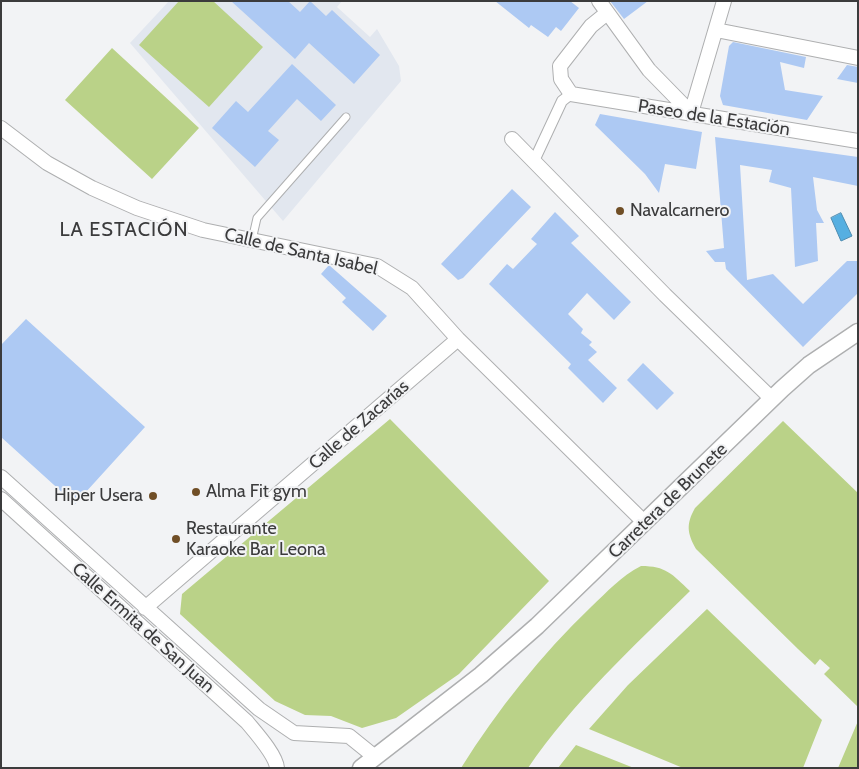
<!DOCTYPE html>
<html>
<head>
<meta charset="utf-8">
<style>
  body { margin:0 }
  #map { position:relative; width:859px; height:769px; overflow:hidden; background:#f2f3f5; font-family:Cabin,sans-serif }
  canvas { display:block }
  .frame { position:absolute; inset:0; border:2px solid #3b3b3c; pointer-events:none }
</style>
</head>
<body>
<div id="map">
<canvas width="859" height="769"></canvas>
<div class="frame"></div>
</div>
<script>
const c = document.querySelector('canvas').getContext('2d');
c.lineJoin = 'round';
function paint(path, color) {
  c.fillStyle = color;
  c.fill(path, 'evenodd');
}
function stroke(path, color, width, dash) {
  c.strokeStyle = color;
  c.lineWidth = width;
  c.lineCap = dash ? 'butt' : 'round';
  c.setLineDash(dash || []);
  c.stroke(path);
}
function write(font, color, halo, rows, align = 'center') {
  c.font = font + ' Cabin,sans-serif';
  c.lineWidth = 4;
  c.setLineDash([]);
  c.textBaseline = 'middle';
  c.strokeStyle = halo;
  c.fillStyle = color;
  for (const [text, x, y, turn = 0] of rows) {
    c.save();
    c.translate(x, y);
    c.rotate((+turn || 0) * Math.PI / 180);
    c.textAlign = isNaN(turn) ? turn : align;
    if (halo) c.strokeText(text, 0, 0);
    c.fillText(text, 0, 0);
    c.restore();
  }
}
paint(new Path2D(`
  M 169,1 L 342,1 L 337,7 L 370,37 L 377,29 L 399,66 L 401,81 L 283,221 L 130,43 Z`), '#e2e7ef');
paint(new Path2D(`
  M 179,1 L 213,1 L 263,47 L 209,107 L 139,45 Z
  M 112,48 L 199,128 L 152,179 L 65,100 Z
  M 390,419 L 549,581 L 459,674 L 396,718 L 362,728 L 331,716 L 305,715 L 275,701 L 180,614 L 182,594 Z
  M 783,421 L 858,493 L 858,707 L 824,674 L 830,668 L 820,659 L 815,665 L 798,649 L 696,549 C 687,533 686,524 695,508 Z
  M 641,566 C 666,566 672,574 690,591 C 633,647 573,702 528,768 L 461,768 C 498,709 541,655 591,607 C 607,592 621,576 641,566 Z
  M 707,609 L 822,720 L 803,768 L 683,768 L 589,729 L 628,685 Z
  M 858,721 L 858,768 L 838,768 Z
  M 576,745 L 634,768 L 558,768 Z`), '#bad288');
const water = new Path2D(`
  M 841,213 L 852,236 L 841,241 L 831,218 Z`);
paint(water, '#56afe1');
stroke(water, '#4e8cb0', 1);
paint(new Path2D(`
  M 231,1 L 288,1 L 300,12 L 310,1 L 326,16 L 332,10 L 380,55 L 354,84 L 309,43 L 295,59 Z
  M 495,1 L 570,1 L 579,8 L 561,31 L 556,27 L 548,37 L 531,25 L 529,28 Z
  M 610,1 L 648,1 L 624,19 Z
  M 733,42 L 806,57 L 804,68 L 780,62 L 785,90 L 823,96 L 807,120 L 723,105 L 720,96 L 729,46 Z
  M 292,64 L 336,105 L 321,121 L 297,99 L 268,131 L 279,140 L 255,167 L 212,128 L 236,101 L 248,112 Z
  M 847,65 L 858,67 L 858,83 L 837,79 Z
  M 600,114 L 702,132 L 696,169 L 665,164 L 659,193 L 645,174 L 595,125 Z
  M 715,137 L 858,157 L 858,186 L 813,177 L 817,210 L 824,223 L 816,223 L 818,261 L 795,267 L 791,188 L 769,182 L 772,170 L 740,165 L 747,280 L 773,274 L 803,304 L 847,261 L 858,261 L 858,293 L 803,347 L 726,269 L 725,262 L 715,262 L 706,251 L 724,248 Z
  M 512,189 L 531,207 L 463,278 L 458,280 L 441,264 Z
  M 555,212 L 579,236 L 571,243 L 631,302 L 614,320 L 587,293 L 568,314 L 583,329 L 581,333 L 592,342 L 589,345 L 597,352 L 588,360 L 617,388 L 603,403 L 568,368 L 571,364 L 489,284 L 507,264 L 513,269 L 537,244 L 531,239 Z
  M 329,265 L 387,316 L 373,331 L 342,302 L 346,298 L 321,274 Z
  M 26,319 L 145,427 L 75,504 L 1,437 L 1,345 Z
  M 643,363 L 674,393 L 657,410 L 627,380 Z`), '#adc9f3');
const service = new Path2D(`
  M 252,240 L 257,218 L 346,117`);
const pedestrian = new Path2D(`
  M 534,161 L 562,101 L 571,94`);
const minor = new Path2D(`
  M 599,1 L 649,70 L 691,113 L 724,1
  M 607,13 L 591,26 L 560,66 L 561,79 L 571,94 L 858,141
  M 716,30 L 858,58
  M 1,128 L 47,163 L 92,188 L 137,208 L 203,230 L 377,266 L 412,288 L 458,339 L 645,523
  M 512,139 L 665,295 L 772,399
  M 1,477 L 259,709 L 294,733 L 349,736 L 375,757
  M 1,499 L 247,722 C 256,733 276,755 277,768
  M 145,608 L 458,339`);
const tertiary = new Path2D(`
  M 361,768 L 481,675 L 537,626 L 782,389 L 809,365 L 858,332`);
stroke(service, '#aeafb0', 9);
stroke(pedestrian, '#aeafb0', 12);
stroke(minor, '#aeafb0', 16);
stroke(tertiary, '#aeafb0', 19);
stroke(service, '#fff', 7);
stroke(pedestrian, '#fff', 10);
stroke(minor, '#fff', 14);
stroke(tertiary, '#fff', 16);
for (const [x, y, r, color] of [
  [620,211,5,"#704e26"],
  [196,492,5,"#704e26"],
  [153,496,5,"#704e26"],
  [176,539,5,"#704e26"]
]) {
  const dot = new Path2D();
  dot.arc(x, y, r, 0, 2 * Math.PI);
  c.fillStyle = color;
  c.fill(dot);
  stroke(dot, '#f2f3f5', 2);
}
write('18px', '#3b3b3c', '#f2f3f5', [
  ["Paseo de la Estación",714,118,9],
  ["Calle de Santa Isabel",301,252,13],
  ["Calle de Zacarías",359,425,-41],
  ["Carretera de Brunete",668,501,-44],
  ["Calle Ermita de San Juan",143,628,42]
]);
write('18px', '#3b3b3c', '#f2f3f5', [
  ["Navalcarnero",630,211],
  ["Alma Fit gym",206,492],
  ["Hiper Usera",143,496,"right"],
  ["Restaurante",186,529],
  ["Karaoke Bar Leona",186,550]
], 'left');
c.letterSpacing = '1px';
write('20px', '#3b3b3c', '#f2f3f5', [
  ["LA ESTACIÓN",124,230]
]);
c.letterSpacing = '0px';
</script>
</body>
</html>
